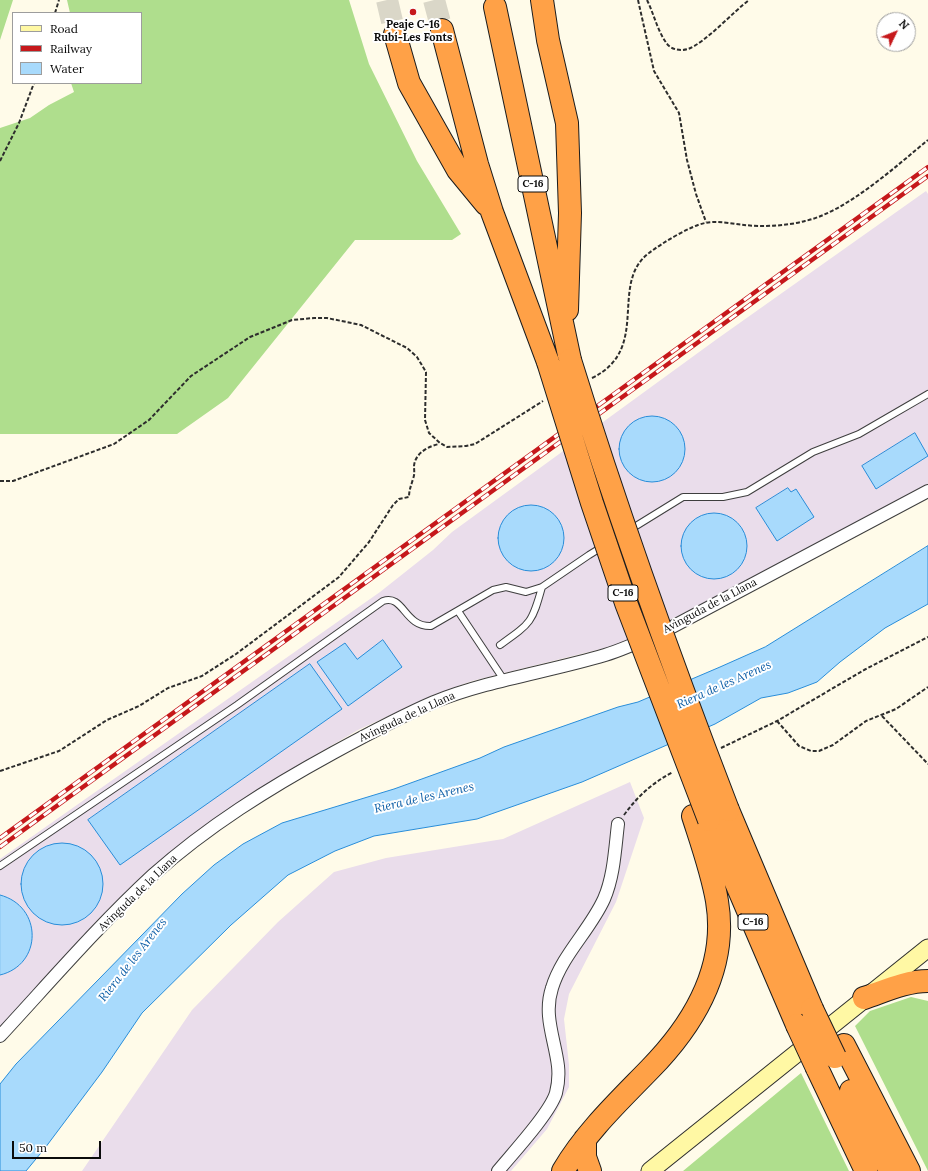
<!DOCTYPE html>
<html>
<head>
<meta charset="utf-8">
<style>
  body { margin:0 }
  #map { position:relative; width:928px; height:1171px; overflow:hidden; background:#fffbe9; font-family:Lora,serif }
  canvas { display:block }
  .legend { position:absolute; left:12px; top:12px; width:130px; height:72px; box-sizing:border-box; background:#fff; border:1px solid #9d9d9d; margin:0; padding:5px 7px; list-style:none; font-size:12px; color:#0b0b0b }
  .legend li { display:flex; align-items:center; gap:8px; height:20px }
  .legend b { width:20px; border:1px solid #9d9d9d }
  .north { position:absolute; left:876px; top:12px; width:40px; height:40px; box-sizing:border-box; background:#fff; border:1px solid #9d9d9d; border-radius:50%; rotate:47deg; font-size:11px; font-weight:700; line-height:16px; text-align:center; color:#0b0b0b }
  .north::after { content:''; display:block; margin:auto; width:14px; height:18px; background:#c6181b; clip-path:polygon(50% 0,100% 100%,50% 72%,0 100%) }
  .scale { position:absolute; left:12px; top:1141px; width:89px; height:18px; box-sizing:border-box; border:2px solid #0b0b0b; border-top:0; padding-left:5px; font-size:12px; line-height:14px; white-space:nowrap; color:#0b0b0b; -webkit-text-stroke:3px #fff; paint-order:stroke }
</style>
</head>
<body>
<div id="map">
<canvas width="928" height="1171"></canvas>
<ul class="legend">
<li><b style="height:5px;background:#fff8a4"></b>Road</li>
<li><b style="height:5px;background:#c6181b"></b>Railway</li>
<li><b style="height:11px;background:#a8dafc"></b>Water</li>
</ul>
<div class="north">N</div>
<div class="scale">50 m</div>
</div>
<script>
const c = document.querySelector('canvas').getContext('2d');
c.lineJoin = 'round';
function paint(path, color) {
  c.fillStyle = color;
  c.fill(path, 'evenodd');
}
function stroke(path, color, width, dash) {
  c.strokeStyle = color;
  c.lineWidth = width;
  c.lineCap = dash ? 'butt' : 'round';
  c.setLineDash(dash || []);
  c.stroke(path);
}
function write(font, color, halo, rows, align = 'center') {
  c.font = font + ' Lora,serif';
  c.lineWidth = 4;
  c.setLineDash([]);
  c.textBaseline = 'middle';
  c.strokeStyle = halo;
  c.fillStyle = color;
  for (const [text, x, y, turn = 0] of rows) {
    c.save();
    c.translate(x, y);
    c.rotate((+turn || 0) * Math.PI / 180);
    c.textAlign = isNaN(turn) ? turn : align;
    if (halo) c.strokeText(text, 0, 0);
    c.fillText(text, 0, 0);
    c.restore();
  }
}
paint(new Path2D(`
  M 926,191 L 928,194 L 928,484 L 720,596 L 617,645 L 472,681 L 436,694 L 358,730 L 281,775 L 228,809 L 175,850 L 78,944 L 0,1027 L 0,859 L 380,592 L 433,550 L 452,532 L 717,339 Z
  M 630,782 L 644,818 L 616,902 L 569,994 L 564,1019 L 569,1065 L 569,1087 L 547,1129 L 511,1171 L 82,1171 L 192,1010 L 278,922 L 334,872 L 386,858 L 503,839 Z`), '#eaddeb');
paint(new Path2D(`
  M 0,0 L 13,0 L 0,40 Z
  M 67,0 L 349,0 L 369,64 L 417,161 L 461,234 L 452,240 L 355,240 L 228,398 L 177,434 L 0,434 L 0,128 L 30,118 L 49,105 L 74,92 L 71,83 L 141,83 L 141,13 L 70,13 Z
  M 911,997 L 928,1001 L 928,1171 L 855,1026 L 870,1011 Z
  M 801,1073 L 849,1171 L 683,1171 Z`), '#afde8d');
const water = new Path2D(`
  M619 449a33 33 0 1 1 66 0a33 33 0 1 1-66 0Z
  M 915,433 L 928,456 L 876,489 L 862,466 Z
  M 788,488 L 791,492 L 796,489 L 814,517 L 777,541 L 756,508 Z
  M498 538a33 33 0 1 1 66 0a33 33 0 1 1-66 0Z
  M681 546a33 33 0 1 1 66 0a33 33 0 1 1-66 0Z
  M 928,546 L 928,604 L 885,628 L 840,662 L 817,682 L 788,693 L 761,698 L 715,724 L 582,782 L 477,819 L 374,836 L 335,851 L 288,875 L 231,925 L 142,1013 L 102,1072 L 45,1148 L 26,1171 L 0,1171 L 0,1084 L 16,1064 L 182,894 L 214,865 L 243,844 L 282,823 L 394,789 L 480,758 L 504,747 L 618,707 L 638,702 L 720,667 L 765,647 Z
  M 383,640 L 402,667 L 348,706 L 317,662 L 345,643 L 357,659 Z
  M 310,664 L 342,709 L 120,865 L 88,820 Z
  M21 884a41 41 0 1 1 82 0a41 41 0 1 1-82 0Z
  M 0,895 C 43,906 43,965 0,975 Z`);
paint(water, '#a8dafc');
stroke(water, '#298dd9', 1);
stroke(new Path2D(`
  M 387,0 L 395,34
  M 434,0 L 442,30`), '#dad7c8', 22, [22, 11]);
const lane = new Path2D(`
  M 458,611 L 504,680
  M 500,645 C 531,623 532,623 542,587
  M 0,866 L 237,705 L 383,601 C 404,594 404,627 431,626 L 493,590 L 506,587 L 526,592 L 542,587 L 589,555 L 683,497 L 723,497 L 747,492 L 813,452 L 859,434 L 928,394`);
const street = new Path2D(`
  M 0,1036 C 50,982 99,925 153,875 C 208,826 269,788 333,753 C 366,735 399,717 434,702 C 489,680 548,672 605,655 C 628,648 650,637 672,627 L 928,491
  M 498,1171 C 512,1154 550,1113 556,1093 C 558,1085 559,1075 558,1066 C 555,1040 543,1015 552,988 C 562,955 590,930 604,899 C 614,876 615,849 618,824`);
const secondary = new Path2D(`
  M 650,1171 L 928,948`);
const highway = new Path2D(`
  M 542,0 L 548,40 L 567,123 L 570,213 L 567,310
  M 495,7 L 570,360
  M 442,30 L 477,164 L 492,212 L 548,362
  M 395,34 L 409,83 L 458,170 L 486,204
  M 728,810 L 812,1009
  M 709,820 L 797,1025
  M 864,998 C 885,991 906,981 928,981
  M 844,1045 L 909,1171
  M 817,1068 L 866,1171
  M 851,1091 L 890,1171
  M 585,1139 L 585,1157 L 590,1171
  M 563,1171 C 586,1132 619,1101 650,1069 C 694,1024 728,967 717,901 C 712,872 702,844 693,816`);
stroke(lane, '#3e3e3e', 8);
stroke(street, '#3e3e3e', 14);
stroke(secondary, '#2d2d2d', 19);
stroke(highway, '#1c1c1c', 24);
stroke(new Path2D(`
  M 638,0 L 654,71 L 679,113 L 687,160 L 696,194 L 706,222
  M 647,0 C 654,14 658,33 668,45 C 673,50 681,51 688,49 C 705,43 733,12 749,0
  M 55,13 L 59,0
  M 0,161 L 19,123 L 34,83
  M 592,378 C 652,349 608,284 649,253 C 662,243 690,226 705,223 C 718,220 732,224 744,225 C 764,227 786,226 805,221 C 846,212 895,167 928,140
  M 0,481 L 13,481 L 114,444 L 149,420 L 191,376 L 250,337 L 292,320 L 314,318 L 327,318 L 361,325 L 407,348 L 417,357 L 426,372 L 425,420 L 429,433 L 440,443 L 447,447 L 466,446 L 475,444 L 543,401
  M 882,716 L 928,764
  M 777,721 L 799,746 L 811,751 L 819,751 L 833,745 L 866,721 L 896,709 L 928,687
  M 721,748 L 777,721 L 864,670 L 928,637
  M 0,771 L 59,751 L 107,720 L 139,706 L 168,688 L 202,676 L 236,654 L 339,577 L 369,542 L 393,505 L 399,499 L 409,497 C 409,490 411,486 413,479 C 415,474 414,470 414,466 C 415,453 429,446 439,444
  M 624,815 C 637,797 652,783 673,772`), '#2d2d2d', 2, [4, 2]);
stroke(lane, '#fff', 6);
stroke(street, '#fff', 12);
stroke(secondary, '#fff8a4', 17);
stroke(highway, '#ffa147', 22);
const rail = new Path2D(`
  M 0,838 L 928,167
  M 0,847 L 928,176`);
stroke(rail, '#c6181b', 4.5);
stroke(rail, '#fff', 3, [9]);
const highwayBridge = new Path2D(`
  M 570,360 C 617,512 671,662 728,810
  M 548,362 L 592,503 L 626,603 L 709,820
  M 812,1009 L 835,1057
  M 797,1025 L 817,1068`);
stroke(highwayBridge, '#1c1c1c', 24, []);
stroke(highwayBridge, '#ffa147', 22);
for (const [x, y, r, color] of [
  [413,12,4,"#c6181b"]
]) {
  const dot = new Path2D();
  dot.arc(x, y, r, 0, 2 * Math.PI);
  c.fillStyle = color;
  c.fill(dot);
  stroke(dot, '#fff', 1.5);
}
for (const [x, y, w] of [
  [533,184,30],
  [623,593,30],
  [753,922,30]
]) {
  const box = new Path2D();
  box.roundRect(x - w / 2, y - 8, w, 16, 3);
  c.fillStyle = '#fff';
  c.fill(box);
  stroke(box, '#0b0b0b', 1);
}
write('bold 10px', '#0b0b0b', null, [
  ["C-16",533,184],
  ["C-16",623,593],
  ["C-16",753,922]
]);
write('bold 11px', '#0b0b0b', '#fff', [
  ["Peaje C-16",413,25],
  ["Rubí-Les Fonts",413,38]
]);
write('11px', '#0b0b0b', '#fff', [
  ["Avinguda de la Llana",710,606,-28],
  ["Avinguda de la Llana",407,717,-25],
  ["Avinguda de la Llana",138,893,-44]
]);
write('italic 12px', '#0b5da6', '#fff', [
  ["Riera de les Arenes",724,685,-24],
  ["Riera de les Arenes",424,798,-13],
  ["Riera de les Arenes",133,960,-52]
]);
</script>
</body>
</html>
